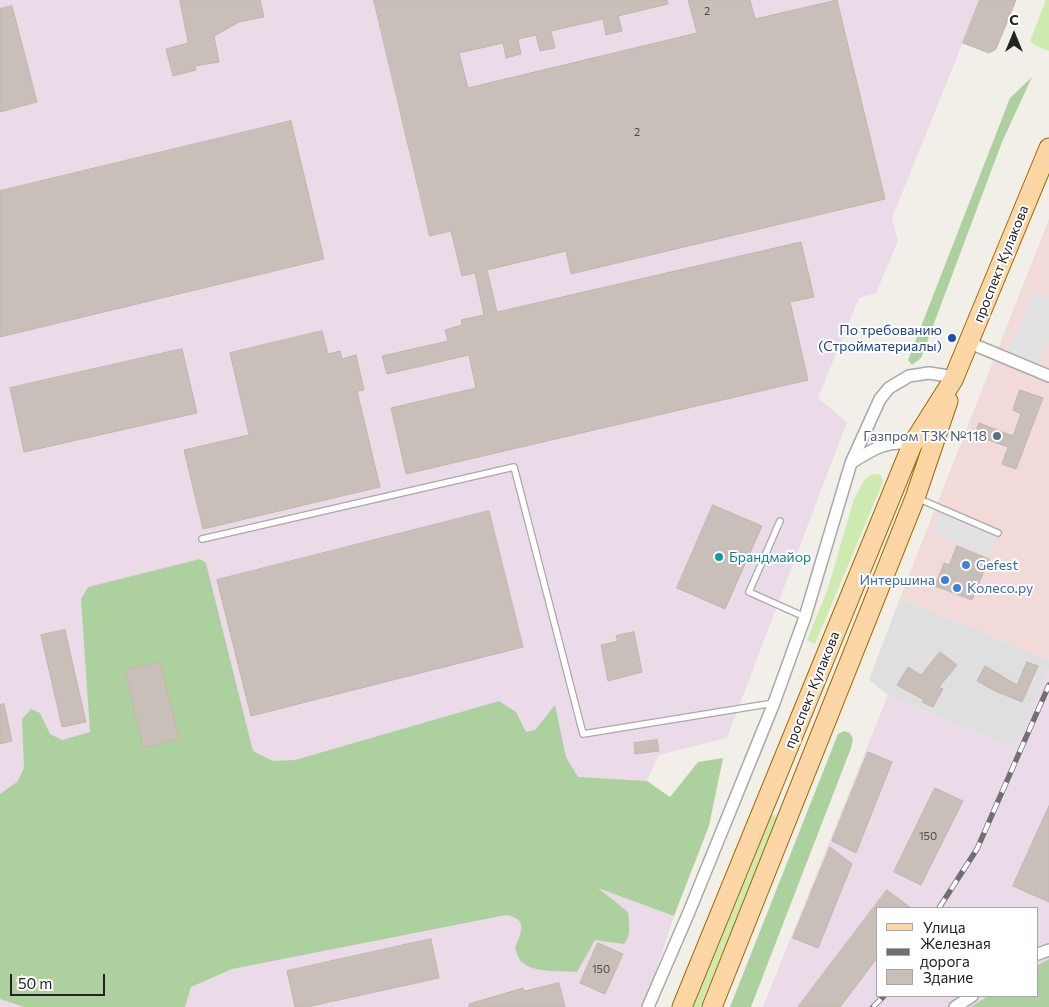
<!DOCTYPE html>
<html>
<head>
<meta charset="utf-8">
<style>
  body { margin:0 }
  #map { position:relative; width:1049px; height:1007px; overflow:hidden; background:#f2efe9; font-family:Commissioner,sans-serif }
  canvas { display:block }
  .legend { position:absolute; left:876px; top:907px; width:162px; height:90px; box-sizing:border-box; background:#fff; border:1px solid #a7a7a7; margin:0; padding:6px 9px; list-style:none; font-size:15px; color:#222 }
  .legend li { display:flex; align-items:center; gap:10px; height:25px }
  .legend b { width:25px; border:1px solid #a7a7a7 }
  .north { position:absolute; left:989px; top:10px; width:50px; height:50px; -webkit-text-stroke:4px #fff; paint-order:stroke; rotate:0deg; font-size:14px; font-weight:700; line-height:20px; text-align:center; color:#222 }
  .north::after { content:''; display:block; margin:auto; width:18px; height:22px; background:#222; clip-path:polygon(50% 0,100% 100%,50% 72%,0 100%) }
  .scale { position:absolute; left:10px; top:974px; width:95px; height:22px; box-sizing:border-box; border:2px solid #222; border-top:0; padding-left:6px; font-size:15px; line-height:18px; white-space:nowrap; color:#222; -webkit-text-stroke:4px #fff; paint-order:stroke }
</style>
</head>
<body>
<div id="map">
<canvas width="1049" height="1007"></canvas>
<ul class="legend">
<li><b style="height:6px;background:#fcd6a4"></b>Улица</li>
<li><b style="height:6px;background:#707070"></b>Железная дорога</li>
<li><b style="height:14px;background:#c7bfb8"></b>Здание</li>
</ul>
<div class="north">С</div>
<div class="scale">50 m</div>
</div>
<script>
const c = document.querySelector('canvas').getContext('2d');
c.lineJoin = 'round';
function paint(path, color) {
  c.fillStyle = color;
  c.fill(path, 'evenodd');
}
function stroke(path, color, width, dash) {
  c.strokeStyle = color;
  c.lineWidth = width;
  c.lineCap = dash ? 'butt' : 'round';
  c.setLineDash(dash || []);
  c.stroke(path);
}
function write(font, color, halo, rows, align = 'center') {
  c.font = font + ' Commissioner,sans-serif';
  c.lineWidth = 4;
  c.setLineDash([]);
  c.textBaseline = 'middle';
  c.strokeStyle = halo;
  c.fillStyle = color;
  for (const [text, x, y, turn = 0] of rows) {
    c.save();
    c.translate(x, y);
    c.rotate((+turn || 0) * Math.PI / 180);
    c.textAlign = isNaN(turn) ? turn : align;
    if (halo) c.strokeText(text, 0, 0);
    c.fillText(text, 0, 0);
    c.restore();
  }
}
paint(new Path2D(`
  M 900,598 L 1049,660 L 1049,669 L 1014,749 L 888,695 L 869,680 Z`), '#e0dfdf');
paint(new Path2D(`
  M 1049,219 L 1049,660 L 900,598 Z`), '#f2dad9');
paint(new Path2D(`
  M 0,0 L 980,0 L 892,218 L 898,241 L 876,293 L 859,298 L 818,398 L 847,422 L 727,738 L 659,755 L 596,886 L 674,916 L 644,1007 L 0,1007 Z
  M 1049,669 L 1049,1007 L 763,1007 L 888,695 L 1014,749 ZM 878,908 L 1038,908 L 1038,996 L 878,996 Z`), '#ebdbe8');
paint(new Path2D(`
  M 1046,0 L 1049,0 L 1049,51 L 1034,45 L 1030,41 Z
  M 876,474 L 881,475 L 883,482 L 815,644 L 807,640 L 828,588 L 854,499 L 864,480 L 870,475 Z
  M 771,814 L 778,816 L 700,1007 L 692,1007 Z`), '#cdebb0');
paint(new Path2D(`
  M 1032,77 L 1002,142 L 921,358 L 912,365 L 908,360 L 1010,98 Z
  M 200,559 L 206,563 L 253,751 L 273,761 L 295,760 L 499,701 L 516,712 L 526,732 L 535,730 L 555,705 L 566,757 L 578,777 L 647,781 L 670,797 L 698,762 L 723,758 L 709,826 L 674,916 L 598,888 L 628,912 C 629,924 632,934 624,944 L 595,940 L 577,972 C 563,971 532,973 522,962 C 518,959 517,952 515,948 C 521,932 529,919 506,915 L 232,969 L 191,987 L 185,1007 L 24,1007 L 0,999 L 0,794 L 17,782 L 24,768 L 22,719 L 31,709 L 40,713 L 50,734 L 62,740 L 90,732 L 81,599 L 88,587 Z
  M 844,731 L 850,733 L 853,739 L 851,748 L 751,1007 L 730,1007 L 838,734 Z
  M 1049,959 L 1049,1007 L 971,1007 L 988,996 L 1038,996 L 1038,965 Z`), '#add19e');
paint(new Path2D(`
  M 1034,291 L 1049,297 L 1049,339 L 1038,365 L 1008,352 Z
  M 942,509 L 998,533 L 988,557 L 932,533 Z`), '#e2e2e2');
const building = new Path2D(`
  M 180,0 L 260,0 L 264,17 L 239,22 L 214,36 L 219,62 L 195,66 L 196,70 L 173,76 L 166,49 L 188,43 Z
  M 374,0 L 667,0 L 668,4 L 618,16 L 622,31 L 606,35 L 603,19 L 551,31 L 555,48 L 540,51 L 536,35 L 518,39 L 521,54 L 506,58 L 503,43 L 459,53 L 468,88 L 697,33 L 688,0 L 750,0 L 755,19 L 837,0 L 885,199 L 571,274 L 566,251 L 487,270 L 497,312 L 801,242 L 814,297 L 790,302 L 808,380 L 406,474 L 391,408 L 476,388 L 469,355 L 387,374 L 382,356 L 448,341 L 445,330 L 462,325 L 461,320 L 484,315 L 475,273 L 462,276 L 451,231 L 430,236 Z
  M 980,0 L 1016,0 L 996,49 L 989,53 L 963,43 Z
  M 12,6 L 37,102 L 0,112 L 0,9 Z
  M 291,121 L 324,259 L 0,337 L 0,191 Z
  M 322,331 L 328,354 L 340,351 L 342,359 L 356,355 L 364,390 L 357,391 L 380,487 L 203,529 L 184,450 L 249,435 L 230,353 Z
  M 182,349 L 197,413 L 24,452 L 10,388 Z
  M 1020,390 L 1043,398 L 1016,469 L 1002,464 L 1008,447 L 974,435 L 979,423 L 1013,436 L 1021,414 L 1013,410 Z
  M 713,505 L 762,526 L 725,609 L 677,588 Z
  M 489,511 L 523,647 L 251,716 L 217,580 Z
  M 957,546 L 989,559 L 972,600 L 935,586 L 944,563 L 949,565 Z
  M 65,630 L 86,722 L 62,727 L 41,635 Z
  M 634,632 L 642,672 L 608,681 L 601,645 L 618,641 L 616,636 Z
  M 940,652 L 957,665 L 939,687 L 943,689 L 933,707 L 922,702 L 924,700 L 897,685 L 908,667 L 921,675 Z
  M 160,662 L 179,739 L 143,748 L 125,670 Z
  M 1027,662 L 1038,666 L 1022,702 L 995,691 L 977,681 L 985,666 L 1017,685 Z
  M 4,704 L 12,741 L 0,744 L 0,705 Z
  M 657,740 L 659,751 L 635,754 L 634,743 Z
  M 868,752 L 892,762 L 856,853 L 832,841 Z
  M 935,788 L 963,801 L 921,885 L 894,872 Z
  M 1049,806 L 1049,902 L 1013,886 Z
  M 830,847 L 852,864 L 818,948 L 793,938 Z
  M 887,890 L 911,908 L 878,908 L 878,957 L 840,1007 L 798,1007 Z
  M 431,939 L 439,978 L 307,1007 L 295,1007 L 287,971 Z
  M 598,943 L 623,954 L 605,994 L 580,983 Z
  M 559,983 L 565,1007 L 469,1007 L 469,1004 L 523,988 L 524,991 Z`);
paint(building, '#c7bfb8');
stroke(building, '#c4b6ab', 1);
const lane = new Path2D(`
  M 917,498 L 998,533
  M 780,521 L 749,592 L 805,617
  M 202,539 L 514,467 L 583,734 L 774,703`);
const street = new Path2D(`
  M 970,343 L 1049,376
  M 851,463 C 871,450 891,437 916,446
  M 1038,954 L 1049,950
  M 648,1007 L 689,912 L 774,703 L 805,617 L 851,463 L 880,399 L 889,388 L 909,376 L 929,373 L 955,377
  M 955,1007 L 972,996`);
const primary = new Path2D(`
  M 682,1007 L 912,445 L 953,380 L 1049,148
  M 712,1007 L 915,498 L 948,401`);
stroke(lane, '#a9a9a9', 8);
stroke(street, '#a9a9a9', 14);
stroke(primary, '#a06b00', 21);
stroke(lane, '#fff', 5.5);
stroke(street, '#fff', 11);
stroke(primary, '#fcd6a4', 19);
const rail = new Path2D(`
  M 939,908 L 977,849 L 1049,685
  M 873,1007 L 884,996`);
stroke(rail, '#707070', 5.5);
stroke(rail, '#fff', 4, [11]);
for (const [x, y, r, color] of [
  [952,338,5,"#1a4fb4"],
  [997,436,5,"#5c6f8a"],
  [719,557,5,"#0f9aa8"],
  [966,565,5,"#3f7fe0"],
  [945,580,5,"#3f7fe0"],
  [957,588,5,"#3f7fe0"]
]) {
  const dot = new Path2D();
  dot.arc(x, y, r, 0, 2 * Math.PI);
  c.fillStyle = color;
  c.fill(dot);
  stroke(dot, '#fff', 2);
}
write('11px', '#4b4948', null, [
  ["2",707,11],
  ["2",637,132],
  ["150",928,836],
  ["150",601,969]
]);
write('14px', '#222', '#fff', [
  ["проспект Кулакова",1001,264,-68],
  ["проспект Кулакова",812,690,-68]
]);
write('14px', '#164399', '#fff', [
  ["По требованию",942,330],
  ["(Стройматериалы)",942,346]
], 'right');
write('14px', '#4e5e75', '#fff', [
  ["Газпром ТЗК №118",987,436]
], 'right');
write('14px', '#0d838f', '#fff', [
  ["Брандмайор",729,557]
], 'left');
write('14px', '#366cbe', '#fff', [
  ["Gefest",976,565],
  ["Интершина",935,580,"right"],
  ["Колесо.ру",967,588]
], 'left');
</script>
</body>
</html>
